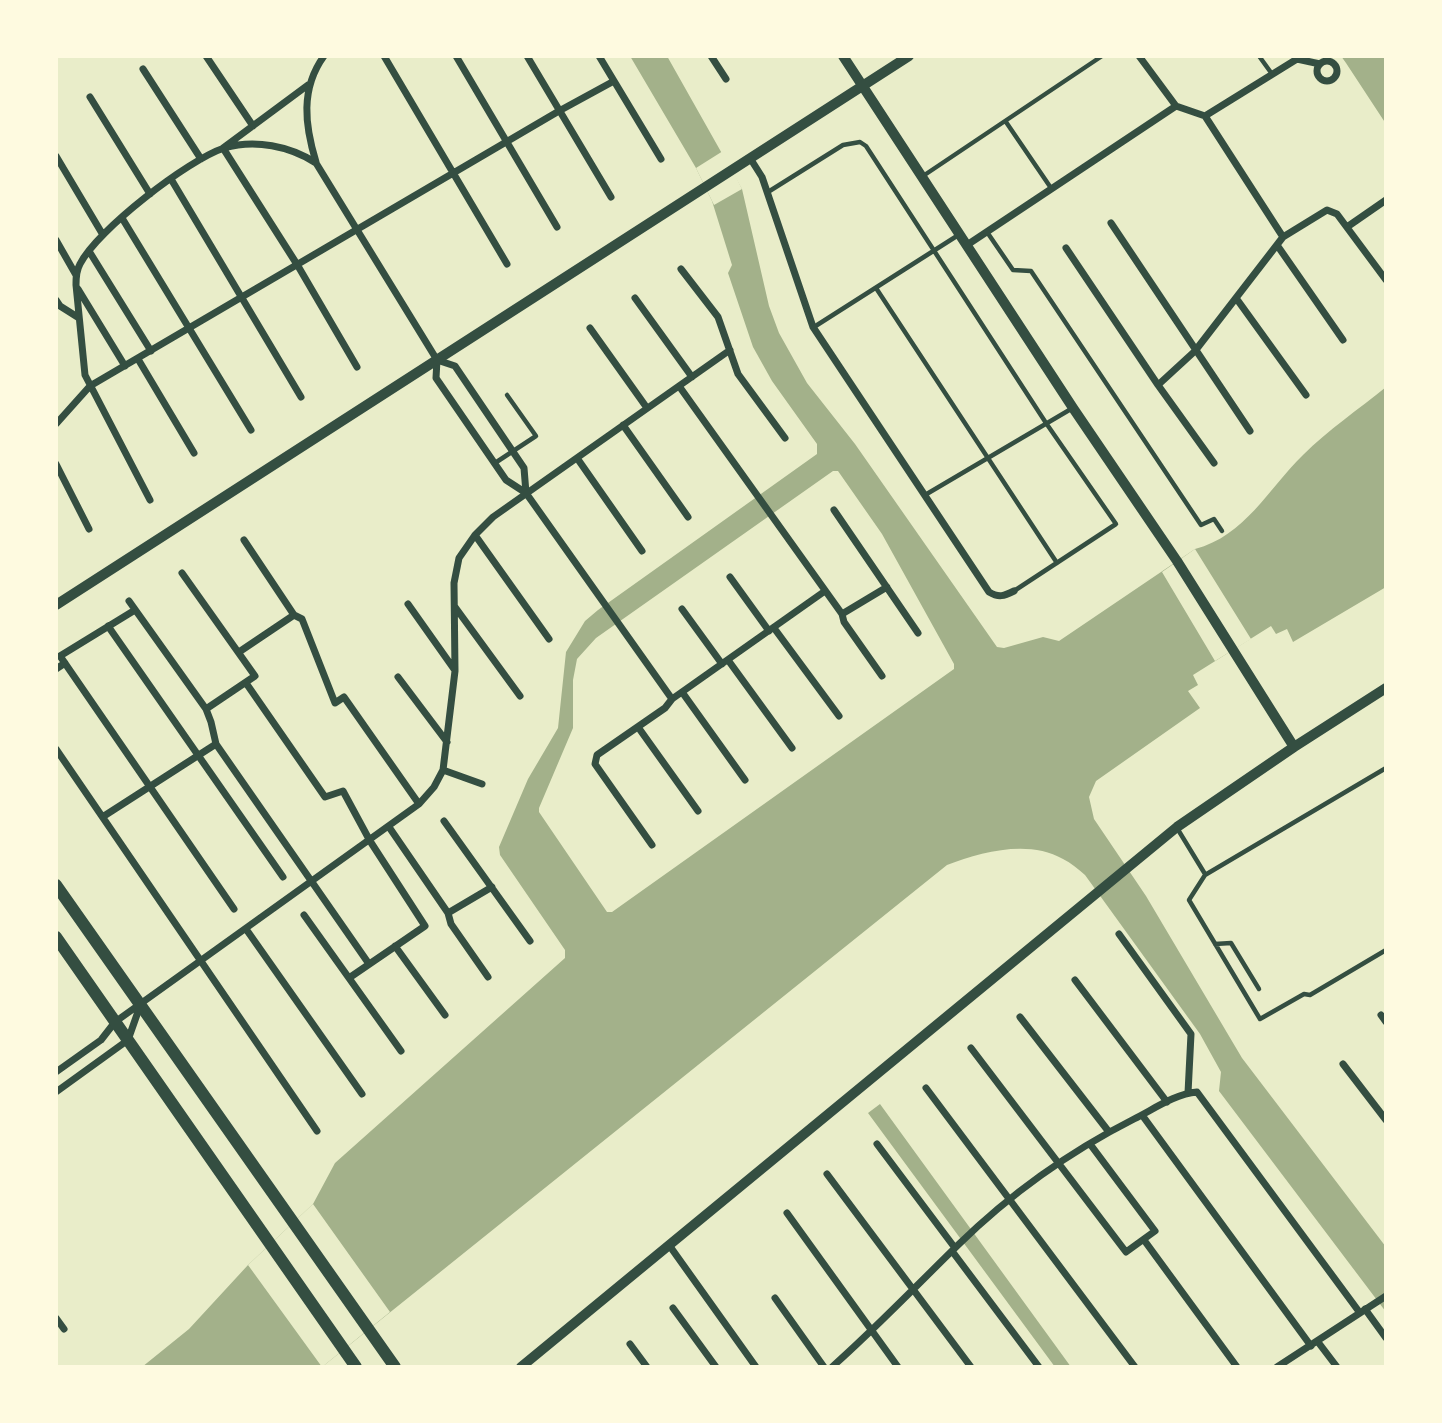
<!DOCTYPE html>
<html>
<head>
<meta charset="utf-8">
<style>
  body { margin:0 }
  #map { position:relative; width:1442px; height:1423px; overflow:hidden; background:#e9edc9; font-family:Inter,sans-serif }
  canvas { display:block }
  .frame { position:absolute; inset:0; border:58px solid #fefae0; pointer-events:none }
</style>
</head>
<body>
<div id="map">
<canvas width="1442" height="1423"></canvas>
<div class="frame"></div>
</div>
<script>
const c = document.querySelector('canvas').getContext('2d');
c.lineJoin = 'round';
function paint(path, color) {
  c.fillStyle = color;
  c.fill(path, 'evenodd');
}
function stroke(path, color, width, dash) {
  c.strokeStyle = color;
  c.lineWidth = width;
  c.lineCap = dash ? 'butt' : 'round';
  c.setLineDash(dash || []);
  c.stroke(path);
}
paint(new Path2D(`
  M 630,56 L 667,56 L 742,189 L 769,306 L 779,333 L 807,383 L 855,444 L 997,647 L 1004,648 L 1043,637 L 1059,641 L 1195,549 C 1245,536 1268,489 1303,455 C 1328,430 1359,409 1386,387 L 1386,587 L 1293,642 L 1287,629 L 1276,634 L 1271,626 L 1193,675 L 1198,685 L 1188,691 L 1200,708 L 1096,781 L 1089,797 L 1094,819 L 1146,896 L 1242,1058 L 1386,1247 L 1386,1312 L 1219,1091 L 1221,1072 L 1200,1034 L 1085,875 C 1078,869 1071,863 1063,859 C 1028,839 981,852 947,865 L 322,1367 L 142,1367 L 189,1329 L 248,1265 L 313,1204 L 335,1163 L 565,958 L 565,950 L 500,855 L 499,847 L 528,779 L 558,728 L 566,652 L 585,621 L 598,610 L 817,454 L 817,444 L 772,381 L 753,347 L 728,273 L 732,265 L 712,201 L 696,168 ZM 833,471 L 838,471 L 882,534 L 954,664 L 954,669 L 612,912 L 607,912 L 539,812 L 539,808 L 573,728 L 573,680 L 577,659 L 596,638 Z
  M 1341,56 L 1386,56 L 1386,124 L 1346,63 Z
  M 880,1104 L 1071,1367 L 1055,1367 L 868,1113 Z`), '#a3b18a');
paint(new Path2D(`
  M 723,151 L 742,189 L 714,205 L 696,168 Z
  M 1195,549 L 1251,639 L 1215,661 L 1162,572 Z
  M 313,1204 L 390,1312 L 322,1367 L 248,1265 Z`), '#e9edc9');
stroke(new Path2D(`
  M 1259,56 L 1272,74
  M 1006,122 L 1051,188
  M 923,176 L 1102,56
  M 768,192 L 843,145 L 860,142 L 866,146 L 1046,423 L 1116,524 L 1014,591
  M 987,232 L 1013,270 L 1031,271 L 1201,525 L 1214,519 L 1222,531
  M 876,288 L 1057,563
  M 814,327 L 960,234
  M 495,463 L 536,436 L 507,395
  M 925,495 L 1071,409
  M 1386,768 L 1205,875 L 1189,900 L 1260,1019 L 1304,994 L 1310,995 L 1386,950
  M 1177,828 L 1205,874
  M 1215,944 L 1231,943 L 1259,989`), '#344e41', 4.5);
stroke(new Path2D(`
  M 206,56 L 253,126
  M 384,56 L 507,264
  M 456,56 L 557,227
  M 527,56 L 611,197
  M 599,56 L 661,159
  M 711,56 L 726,79
  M 1139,56 L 1176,106 L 1205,116 L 1297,59 L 1320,64
  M1317 71a10 10 0 1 1 20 0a10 10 0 1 1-20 0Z
  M 143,69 L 201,159
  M 308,85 L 223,148 L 298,266 L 357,367
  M 90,97 L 150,194
  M 1205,116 L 1283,237
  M 56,156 L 103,235
  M 750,158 L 762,177 L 813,327 L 989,592 C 999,598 1004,596 1014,591
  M 316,162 C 305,126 300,89 324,56
  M 171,179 L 301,397
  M 122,218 L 251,430
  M 1111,223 L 1250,431
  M 1347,227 L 1386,200
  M 56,240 L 76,275
  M 967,245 L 1176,106
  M 1277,245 L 1343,340
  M 1066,248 L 1158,385 L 1214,463
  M 89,251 L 151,351
  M 681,269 L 718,317 L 738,374 L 785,438
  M 78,289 L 125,366
  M 635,298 L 692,377
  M 1236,298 L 1306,395
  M 56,300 L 60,306 L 79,318
  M 590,328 L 647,408
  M 138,359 L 194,453
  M 437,360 L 455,366 L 524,468 L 526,493
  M 1158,385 L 1195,351 L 1283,237 L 1327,210 L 1337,214 L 1386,280
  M 679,386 L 842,614 L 844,622 L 882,676
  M 56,424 L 90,386 L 559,111 L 614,81
  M 623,425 L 688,517
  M 577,458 L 642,551
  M 56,464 L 89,529
  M 150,500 L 85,375 L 76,285 C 76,278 76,271 80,264 C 97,230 188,160 224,148 C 255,139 290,146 316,163 L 437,360 L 436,378 L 506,480 L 526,493 L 672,699
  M 834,510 L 918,633
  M 475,535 L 549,639
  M 244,540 L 294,615 L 302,619 L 335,703 L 344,697 L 419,804
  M 182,573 L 255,676 L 206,709
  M 730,577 L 769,631
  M 129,601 L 206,709 L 211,722 L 216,744 L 369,964
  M 408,604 L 454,669
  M 455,607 L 520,696
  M 682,609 L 722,664
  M 135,610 L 60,656 L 234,909
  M 842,614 L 887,587
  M 108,626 L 283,877
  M 774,628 L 839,716
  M 239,652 L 294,615
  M 728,660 L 792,748
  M 56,669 L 65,663
  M 398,677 L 447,742
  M 246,683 L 325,797 L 343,791 L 370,841 L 425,926 L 349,978
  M 682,692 L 745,780
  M 638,727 L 698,811
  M 56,749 L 317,1131
  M 443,770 L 482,784
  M 104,816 L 216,744
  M 444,821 L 530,941
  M 389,827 L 448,913 L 451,924 L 488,977
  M 652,845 L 595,764 L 597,755 L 665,708 L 672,699 L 825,591
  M 448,913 L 492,887
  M 304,915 L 401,1051
  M 246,929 L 362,1094
  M 1119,934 L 1191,1034 L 1188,1093
  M 395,946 L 445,1015
  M 1075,980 L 1167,1102
  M 1381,1015 L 1386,1022
  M 1020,1017 L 1109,1132
  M 971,1048 L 1126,1252 L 1155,1231 L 1090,1144
  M 1343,1064 L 1386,1120
  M 56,1072 L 101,1040 L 115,1022 L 419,804 L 434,787 L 443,770 L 455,671 L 454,583 L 459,558 L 475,535 L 493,517 L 730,350
  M 926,1088 L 1135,1367
  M 56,1092 L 128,1040 L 140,1006
  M 1142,1115 L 1311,1346
  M 877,1144 L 955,1248
  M 827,1174 L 971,1367
  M 787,1213 L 898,1367
  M 1144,1240 L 1237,1367
  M 669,1245 L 756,1367
  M 952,1251 L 1039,1367
  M 775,1298 L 824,1367
  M 673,1308 L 716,1367
  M 1365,1309 L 1386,1338
  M 56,1318 L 64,1329
  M 1318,1342 L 1337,1367
  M 630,1344 L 647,1367
  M 832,1367 C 876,1328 916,1286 958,1245 C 1009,1195 1071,1151 1134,1119 C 1154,1109 1175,1094 1197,1092 L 1360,1313
  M 1277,1367 L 1386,1296`), '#344e41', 7);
stroke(new Path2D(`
  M 843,56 L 1073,408 L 1177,561 L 1294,747
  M 56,605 L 909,56
  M 521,1367 L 1177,827 L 1294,747 L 1386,688`), '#344e41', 10);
stroke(new Path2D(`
  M 56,885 L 395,1367
  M 56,937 L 356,1367`), '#344e41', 12);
</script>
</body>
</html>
